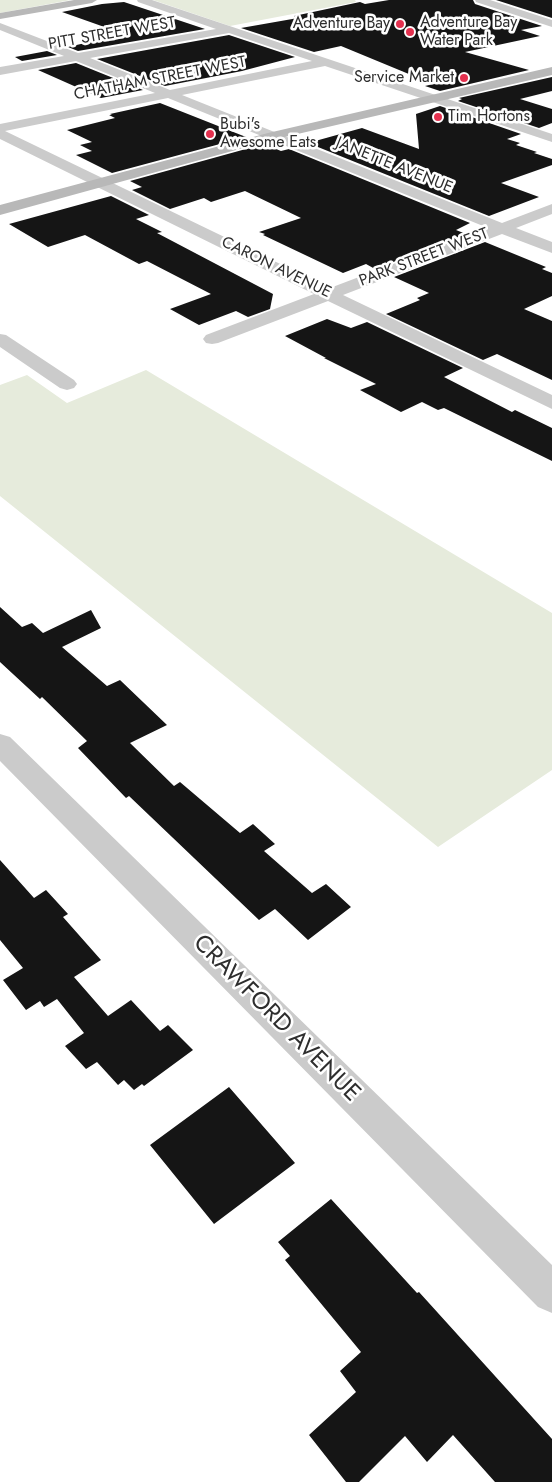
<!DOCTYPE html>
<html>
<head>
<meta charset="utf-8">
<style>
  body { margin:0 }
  canvas { display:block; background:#fff }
</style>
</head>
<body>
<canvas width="552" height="1482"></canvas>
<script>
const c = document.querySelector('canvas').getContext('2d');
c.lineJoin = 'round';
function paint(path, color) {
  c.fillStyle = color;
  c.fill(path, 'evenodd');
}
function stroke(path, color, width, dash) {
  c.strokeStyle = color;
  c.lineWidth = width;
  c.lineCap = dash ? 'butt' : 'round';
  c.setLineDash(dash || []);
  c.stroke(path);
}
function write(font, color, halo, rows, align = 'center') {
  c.font = font + ' Jost,sans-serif';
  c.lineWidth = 5;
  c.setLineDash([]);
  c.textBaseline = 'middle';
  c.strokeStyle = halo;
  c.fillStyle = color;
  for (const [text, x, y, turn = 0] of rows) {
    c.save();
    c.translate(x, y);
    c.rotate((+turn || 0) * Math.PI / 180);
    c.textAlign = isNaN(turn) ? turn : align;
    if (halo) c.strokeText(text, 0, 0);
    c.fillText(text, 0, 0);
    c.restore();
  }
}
paint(new Path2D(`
  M 0,0 L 71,0 L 0,13 Z
  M 153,0 L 355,0 L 356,2 L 230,26 Z
  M 146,370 L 552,613 L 552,770 L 438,847 L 0,496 L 0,385 L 27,375 L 67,403 Z`), '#e6ebdc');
paint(new Path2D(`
  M 389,0 L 473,0 L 475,4 L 542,26 L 521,30 L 540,36 L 465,52 L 529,70 L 440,91 L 425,86 L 433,84 L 341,46 L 314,52 L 241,28 L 298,18 L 294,16 L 360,2 L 365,4 Z
  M 496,0 L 552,0 L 552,18 Z
  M 124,2 L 205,29 L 78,51 L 68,47 L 115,36 L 100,31 L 110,29 L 62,12 L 102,4 Z
  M 229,35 L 295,57 L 242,71 L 165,86 L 97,59 Z
  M 47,51 L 57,55 L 22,61 L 15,57 Z
  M 76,63 L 143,90 L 101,98 L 38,70 Z
  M 552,77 L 552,91 L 520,99 L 552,109 L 552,123 L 539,128 L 458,101 L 462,99 L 459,98 Z
  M 160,103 L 246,137 L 112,173 L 76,155 L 92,151 L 80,145 L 92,142 L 67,130 L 115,118 L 109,115 L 112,115 L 110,114 Z
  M 440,106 L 521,134 L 507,139 L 520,143 L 516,145 L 537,152 L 534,153 L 552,159 L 552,165 L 501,183 L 539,197 L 489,216 L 308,143 L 362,128 L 419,149 L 416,114 Z
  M 264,144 L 281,151 L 289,149 L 470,223 L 456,230 L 466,234 L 375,269 L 366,264 L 343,273 L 263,235 L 265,234 L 259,232 L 301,218 L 245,191 L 211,202 L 204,198 L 170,209 L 132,190 L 142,187 L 130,181 Z
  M 111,196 L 149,215 L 136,219 L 162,232 L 157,233 L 273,294 L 270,309 L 248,317 L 236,311 L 199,325 L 170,309 L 211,294 L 147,261 L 139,264 L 85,235 L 48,247 L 9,224 Z
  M 485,242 L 546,267 L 542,269 L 552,273 L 552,296 L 524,309 L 552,321 L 552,380 L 497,354 L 483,360 L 386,314 L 420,300 L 417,298 L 429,293 L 394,277 Z
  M 327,319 L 351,328 L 367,322 L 463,368 L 444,377 L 512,412 L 515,410 L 552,428 L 552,461 L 444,408 L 438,410 L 422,402 L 401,412 L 360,390 L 376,384 L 324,358 L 326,358 L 285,336 Z
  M 0,607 L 22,627 L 32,623 L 43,633 L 91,610 L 101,628 L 62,647 L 107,686 L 120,680 L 167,725 L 130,743 L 174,786 L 180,782 L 240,833 L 253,824 L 275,844 L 264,851 L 312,893 L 326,884 L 351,907 L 308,940 L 275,909 L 259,920 L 129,796 L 126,798 L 78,748 L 87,741 L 42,697 L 40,699 L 0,662 Z
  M 0,860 L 34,898 L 46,890 L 68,914 L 63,917 L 101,960 L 74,977 L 108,1016 L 131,1000 L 160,1031 L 168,1025 L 193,1050 L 144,1086 L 142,1084 L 134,1090 L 124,1080 L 118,1085 L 97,1062 L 86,1069 L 65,1046 L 84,1033 L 57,999 L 44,1007 L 40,1001 L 26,1010 L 3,980 L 23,968 L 0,940 Z
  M 229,1087 L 295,1163 L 214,1224 L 150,1145 Z
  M 331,1199 L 417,1293 L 419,1292 L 552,1439 L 552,1482 L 495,1482 L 453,1435 L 427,1462 L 405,1436 L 359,1482 L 346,1482 L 309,1435 L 356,1392 L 340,1371 L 361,1352 L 285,1260 L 290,1256 L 278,1242 Z`), '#151515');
paint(new Path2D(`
  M 137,0 L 152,0 L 552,134 L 552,142 L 325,66 L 182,95 L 502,223 L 552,204 L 552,214 L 516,228 L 552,242 L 552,253 L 502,234 L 343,295 L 552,395 L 552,409 L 328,301 L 218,343 L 212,344 L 206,343 L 203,339 L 206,335 L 314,294 L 0,139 L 0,124 L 155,93 L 76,61 L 0,75 L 0,67 L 64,56 L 0,30 L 0,23 L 78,53 L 216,29 L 138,2 ZM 229,33 L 312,61 L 170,90 L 90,58 ZM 168,98 L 488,228 L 330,288 L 5,131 Z
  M 0,334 L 6,335 L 74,380 L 77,384 L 74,388 L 67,390 L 60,388 L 0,347 Z
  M 0,734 L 10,737 L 552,1265 L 552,1313 L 538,1307 L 0,761 Z`), '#cbcbcb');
paint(new Path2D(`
  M 475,0 L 490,0 L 552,20 L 552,27 L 476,2 Z`), '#cbcbcb');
paint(new Path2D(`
  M 74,0 L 97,0 L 92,3 L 0,19 L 0,13 Z
  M 552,67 L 552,75 L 276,139 L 0,215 L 0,205 L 268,133 Z`), '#b8b8b8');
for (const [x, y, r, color] of [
  [400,24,5,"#e4314f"],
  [410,32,5,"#e4314f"],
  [464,78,5,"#e4314f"],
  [438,117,5,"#e4314f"],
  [210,134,5,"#e4314f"]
]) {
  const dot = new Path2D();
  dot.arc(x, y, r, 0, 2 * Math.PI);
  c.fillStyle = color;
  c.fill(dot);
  stroke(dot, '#fff', 2);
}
write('16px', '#2e2e2e', '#fff', [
  ["Adventure Bay",420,23],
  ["Water Park",420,41],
  ["Adventure Bay",390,24,"right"],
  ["Service Market",454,78,"right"],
  ["Tim Hortons",448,117],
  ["Bubi's",220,125],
  ["Awesome Eats",220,143]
], 'left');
write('16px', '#2e2e2e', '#fff', [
  ["PITT STREET WEST",112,34,-10],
  ["CHATHAM STREET WEST",160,79,-11],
  ["JANETTE AVENUE",394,166,22],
  ["PARK STREET WEST",424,258,-21],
  ["CARON AVENUE",276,268,26]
]);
write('24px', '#2e2e2e', '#fff', [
  ["CRAWFORD AVENUE",276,1019,45]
]);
</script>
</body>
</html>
